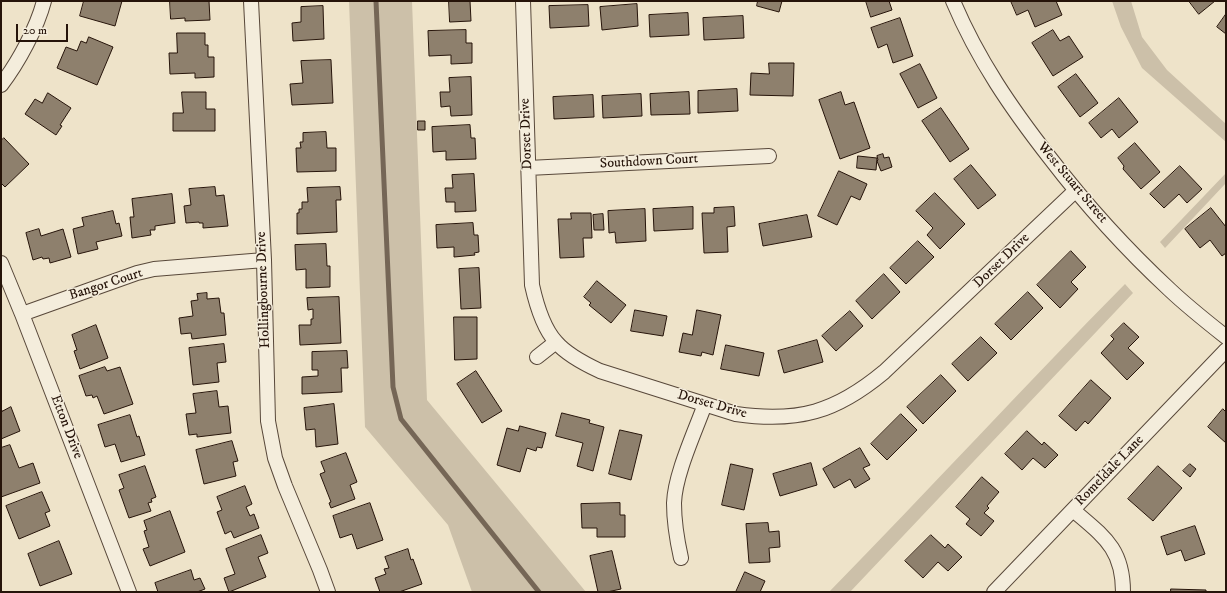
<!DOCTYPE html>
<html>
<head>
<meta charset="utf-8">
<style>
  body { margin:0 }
  #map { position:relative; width:1227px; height:593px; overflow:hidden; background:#eee3c9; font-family:"IM FELL DW Pica",serif }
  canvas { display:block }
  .frame { position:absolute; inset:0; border:2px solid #26140a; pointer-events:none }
  .scale { position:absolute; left:16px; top:24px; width:52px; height:18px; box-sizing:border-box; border:2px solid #26140a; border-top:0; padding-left:5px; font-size:12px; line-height:14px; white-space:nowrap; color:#26140a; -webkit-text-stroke:3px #f4eddc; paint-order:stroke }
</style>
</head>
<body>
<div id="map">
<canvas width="1227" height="593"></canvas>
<div class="frame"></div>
<div class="scale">20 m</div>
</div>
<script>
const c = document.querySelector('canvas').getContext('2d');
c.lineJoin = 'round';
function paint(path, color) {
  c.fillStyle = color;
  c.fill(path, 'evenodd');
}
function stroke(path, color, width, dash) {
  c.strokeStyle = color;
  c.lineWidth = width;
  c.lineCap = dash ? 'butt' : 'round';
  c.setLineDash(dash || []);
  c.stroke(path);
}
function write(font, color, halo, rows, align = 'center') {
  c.font = font + ' "IM FELL DW Pica",serif';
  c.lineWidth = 3;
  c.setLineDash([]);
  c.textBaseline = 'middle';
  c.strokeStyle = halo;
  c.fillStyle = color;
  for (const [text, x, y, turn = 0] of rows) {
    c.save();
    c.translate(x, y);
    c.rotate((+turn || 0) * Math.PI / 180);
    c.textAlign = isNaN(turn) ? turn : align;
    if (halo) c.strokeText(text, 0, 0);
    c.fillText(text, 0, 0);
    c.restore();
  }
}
paint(new Path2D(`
  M 349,1 L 412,1 L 427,400 L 586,592 L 472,592 L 448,525 L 365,427 Z
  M 1112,1 L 1131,1 L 1142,37 L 1167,70 L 1226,124 L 1226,142 L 1142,68 L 1121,27 Z
  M 1226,173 L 1226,183 L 1165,248 L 1160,242 Z
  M 1125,284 L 1133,293 L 850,592 L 829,592 C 929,490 1025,385 1125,284 Z`), '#ccc0a9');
stroke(new Path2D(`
  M 376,1 L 393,387 L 401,419 L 539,592`), '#756656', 5);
const building = new Path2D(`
  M 84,1 L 122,1 L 115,26 L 80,16 Z
  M 170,1 L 209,1 L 210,20 L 185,21 L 185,18 L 171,19 Z
  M 449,1 L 470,1 L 471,21 L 450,22 Z
  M 758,1 L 782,1 L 779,12 L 757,6 Z
  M 866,1 L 889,1 L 892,10 L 871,17 Z
  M 1011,1 L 1056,1 L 1062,15 L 1035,27 L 1028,10 L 1017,15 Z
  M 1189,1 L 1215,1 L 1199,14 Z
  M 637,4 L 638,26 L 602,30 L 600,7 Z
  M 588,5 L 589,26 L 550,28 L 549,6 Z
  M 323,6 L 324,39 L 293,41 L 292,23 L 301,22 L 301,7 Z
  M 688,13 L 689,35 L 650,37 L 649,15 Z
  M 1226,14 L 1226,34 L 1217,27 Z
  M 743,16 L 744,38 L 704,40 L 703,18 Z
  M 900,18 L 913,56 L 893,63 L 887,44 L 878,48 L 871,28 Z
  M 466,30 L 466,43 L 472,43 L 472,63 L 451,64 L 451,55 L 429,56 L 428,31 Z
  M 1053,30 L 1060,41 L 1069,36 L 1083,57 L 1053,76 L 1032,43 Z
  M 177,33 L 205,33 L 205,45 L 208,45 L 208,57 L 214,57 L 214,77 L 195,78 L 195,73 L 170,74 L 169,53 L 177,53 Z
  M 89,37 L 113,47 L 97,85 L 57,68 L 66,47 L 77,51 L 81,41 L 86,43 Z
  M 331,60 L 333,103 L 292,105 L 290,84 L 303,83 L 301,61 Z
  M 769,63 L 794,63 L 793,96 L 750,95 L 751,73 L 769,74 Z
  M 920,64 L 937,98 L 918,108 L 900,74 Z
  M 1076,74 L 1098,103 L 1080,117 L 1058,87 Z
  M 471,77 L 472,115 L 451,116 L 450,106 L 441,107 L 440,92 L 450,92 L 449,78 Z
  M 737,89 L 738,111 L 698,113 L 698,91 Z
  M 182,92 L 206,92 L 206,109 L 215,109 L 215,131 L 173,131 L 173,113 L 183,113 Z
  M 689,92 L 690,114 L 651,115 L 650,94 Z
  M 841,92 L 845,105 L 854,102 L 870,148 L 840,159 L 819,100 Z
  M 48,93 L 71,108 L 60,125 L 62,126 L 56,135 L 25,114 L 35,99 L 42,103 Z
  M 641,94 L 642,116 L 603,118 L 602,96 Z
  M 593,95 L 594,117 L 554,119 L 553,97 Z
  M 1119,98 L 1138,122 L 1119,138 L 1112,129 L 1101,138 L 1089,123 Z
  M 941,108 L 969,149 L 950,162 L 922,121 Z
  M 418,121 L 425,121 L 425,130 L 418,130 Z
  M 470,125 L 471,138 L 475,138 L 476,159 L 446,160 L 446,151 L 433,152 L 432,127 Z
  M 326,132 L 327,148 L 336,148 L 336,171 L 297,172 L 296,148 L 301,148 L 300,142 L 303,142 L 303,133 Z
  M 4,138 L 29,164 L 5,187 L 1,183 L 1,141 Z
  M 1135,143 L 1160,172 L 1141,189 L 1123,169 L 1124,166 L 1118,158 Z
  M 883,154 L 884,158 L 889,157 L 892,167 L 881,171 L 877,161 L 878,160 L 877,156 Z
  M 858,156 L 877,158 L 876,170 L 857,168 Z
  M 971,165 L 996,195 L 978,209 L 954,179 Z
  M 1180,166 L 1202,189 L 1187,203 L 1179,194 L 1164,208 L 1150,194 Z
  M 839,171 L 867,184 L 860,200 L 851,196 L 837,225 L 818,216 Z
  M 474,174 L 476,211 L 455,212 L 455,202 L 446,202 L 445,188 L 453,188 L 452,175 Z
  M 215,187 L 216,196 L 224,195 L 228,226 L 203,228 L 203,223 L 199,223 L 199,222 L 186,223 L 184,206 L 191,205 L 189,189 Z
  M 340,187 L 341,200 L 336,200 L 337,232 L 297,234 L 297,213 L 299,213 L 299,209 L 302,209 L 302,202 L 308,202 L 307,188 Z
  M 935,193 L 965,224 L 940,249 L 927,235 L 933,228 L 916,211 Z
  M 172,194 L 175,223 L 155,226 L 155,230 L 150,230 L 151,235 L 132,238 L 130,217 L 134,217 L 132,199 Z
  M 693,207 L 693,229 L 654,231 L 653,209 Z
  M 734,207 L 735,226 L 727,227 L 728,252 L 704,253 L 702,213 L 714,213 L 714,208 Z
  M 1211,208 L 1226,227 L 1226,253 L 1222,256 L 1210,240 L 1200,248 L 1185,229 Z
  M 645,209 L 646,241 L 616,243 L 615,232 L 609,233 L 608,211 Z
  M 113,211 L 116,224 L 119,223 L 122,236 L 96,242 L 98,249 L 78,254 L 73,229 L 84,226 L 82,218 Z
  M 571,213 L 591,213 L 592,238 L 583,238 L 584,257 L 560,258 L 558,219 L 571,219 Z
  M 603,214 L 604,230 L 594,230 L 593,215 Z
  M 807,215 L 812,237 L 763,246 L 759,224 Z
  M 473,223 L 474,235 L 478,235 L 479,252 L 474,253 L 475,255 L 454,257 L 454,247 L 437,248 L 436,225 Z
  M 39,229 L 41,236 L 63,229 L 71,257 L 50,263 L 49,258 L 43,259 L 42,257 L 33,260 L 26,233 Z
  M 918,241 L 934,257 L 906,284 L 890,268 Z
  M 326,244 L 327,266 L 330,266 L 330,287 L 306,288 L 306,269 L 296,270 L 295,245 Z
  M 1071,251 L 1086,267 L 1071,282 L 1078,289 L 1060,308 L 1037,285 Z
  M 479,268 L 481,308 L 461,309 L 459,269 Z
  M 884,274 L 900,292 L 872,319 L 856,301 Z
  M 597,281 L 626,305 L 611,323 L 589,305 L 591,303 L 584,297 Z
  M 1028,292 L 1043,308 L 1011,340 L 995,324 Z
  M 207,293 L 207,299 L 219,298 L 221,313 L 224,313 L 226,335 L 192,339 L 191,333 L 181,334 L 179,318 L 193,316 L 191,301 L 198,300 L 197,294 Z
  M 339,297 L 341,343 L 300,345 L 299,325 L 311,325 L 311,319 L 313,319 L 313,309 L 308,310 L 307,298 Z
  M 635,310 L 667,316 L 663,336 L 631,331 Z
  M 697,310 L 721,315 L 713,355 L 702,352 L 701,356 L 679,352 L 683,333 L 692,335 Z
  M 850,311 L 863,326 L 836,351 L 822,336 Z
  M 454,317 L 477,317 L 477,359 L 455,360 Z
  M 1124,323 L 1139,337 L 1128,348 L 1144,363 L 1127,380 L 1101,353 L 1114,339 L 1111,336 Z
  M 96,325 L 108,358 L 80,369 L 74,351 L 77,350 L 72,335 Z
  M 981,337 L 997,353 L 968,381 L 952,364 Z
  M 817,340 L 823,362 L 784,373 L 778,351 Z
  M 224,344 L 226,362 L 217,363 L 219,382 L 193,385 L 189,348 Z
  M 726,345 L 764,353 L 759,376 L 721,369 Z
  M 347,351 L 348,368 L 341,368 L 342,392 L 302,394 L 302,377 L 318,376 L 318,370 L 312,370 L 312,352 Z
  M 105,367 L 107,371 L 120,367 L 133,404 L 104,414 L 97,396 L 93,398 L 92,395 L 86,396 L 79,376 Z
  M 476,371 L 502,411 L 482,423 L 457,384 Z
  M 941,375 L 956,391 L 923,424 L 907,407 Z
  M 1091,380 L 1111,398 L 1088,424 L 1085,421 L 1076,431 L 1059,416 Z
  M 217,391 L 219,407 L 228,406 L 231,433 L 197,437 L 197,434 L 189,435 L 186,414 L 196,413 L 193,394 Z
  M 334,404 L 338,444 L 316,447 L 315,429 L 306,430 L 304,408 Z
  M 11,407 L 20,431 L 1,439 L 1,408 L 2,411 Z
  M 1223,409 L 1226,412 L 1226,443 L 1208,427 Z
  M 562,413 L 590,420 L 589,423 L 604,427 L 593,471 L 577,466 L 583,443 L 556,436 Z
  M 901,414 L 917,430 L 887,460 L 871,444 Z
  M 130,415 L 137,437 L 139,436 L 145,455 L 121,462 L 115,444 L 105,447 L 98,425 Z
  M 520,426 L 546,433 L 542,448 L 537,447 L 536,451 L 527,448 L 520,472 L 497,465 L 507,428 L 518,431 Z
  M 620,430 L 642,435 L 631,480 L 609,474 Z
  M 1027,431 L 1042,445 L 1044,442 L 1058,455 L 1045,468 L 1033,458 L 1022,470 L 1005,454 Z
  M 232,441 L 238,461 L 233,462 L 236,476 L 204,484 L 196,450 Z
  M 10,445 L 19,468 L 33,463 L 40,483 L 1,497 L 1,448 Z
  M 860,448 L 870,465 L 863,468 L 870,479 L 855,488 L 850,479 L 834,488 L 823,469 Z
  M 346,453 L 357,482 L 350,485 L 355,499 L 331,508 L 329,503 L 331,502 L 320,474 L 325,472 L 321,462 Z
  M 811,463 L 817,485 L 780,496 L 773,474 Z
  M 731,464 L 753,469 L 744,510 L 722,505 Z
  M 1190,464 L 1196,469 L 1190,477 L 1183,471 Z
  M 145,466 L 156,497 L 151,499 L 152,502 L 148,503 L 151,511 L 129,518 L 119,490 L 124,488 L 119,475 Z
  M 1158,466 L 1182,488 L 1153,521 L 1128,499 Z
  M 982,477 L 999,492 L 987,506 L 989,508 L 984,513 L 994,521 L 981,536 L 966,524 L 970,519 L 956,507 Z
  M 245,486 L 252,504 L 246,507 L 250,516 L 254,514 L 259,528 L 234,538 L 231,531 L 225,534 L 217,512 L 222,510 L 217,497 Z
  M 42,492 L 50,511 L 45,513 L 50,526 L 19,539 L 6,506 Z
  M 370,503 L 383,540 L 357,549 L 352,534 L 340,538 L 333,516 Z
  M 620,503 L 620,515 L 625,515 L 625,537 L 597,537 L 597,528 L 582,528 L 581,504 Z
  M 170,511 L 185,552 L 150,566 L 143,549 L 149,547 L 144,531 L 147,530 L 144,521 Z
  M 768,523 L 769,532 L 779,531 L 780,547 L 769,548 L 770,562 L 749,563 L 746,524 Z
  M 1195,526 L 1205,554 L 1185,561 L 1181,550 L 1167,555 L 1161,537 Z
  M 261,535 L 268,553 L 258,557 L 266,577 L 229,592 L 224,578 L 235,574 L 226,549 Z
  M 931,535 L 945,548 L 948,544 L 962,557 L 948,571 L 938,562 L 923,578 L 905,561 Z
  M 59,541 L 72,574 L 40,586 L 28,554 Z
  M 408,549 L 411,560 L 413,559 L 422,584 L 399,592 L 380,592 L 375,578 L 386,574 L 384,569 L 389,568 L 385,557 Z
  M 612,551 L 621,589 L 607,592 L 598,592 L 590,556 Z
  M 191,570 L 194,580 L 200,578 L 205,589 L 197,592 L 158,592 L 155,583 Z
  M 745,572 L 765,581 L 760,592 L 736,592 Z
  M 1171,589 L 1206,590 L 1206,592 L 1171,592 Z`);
paint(building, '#8e806d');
stroke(building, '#26140a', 1);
const minor = new Path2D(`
  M 251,1 L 264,260 L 268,421 L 275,458 L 285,486 L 320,570 L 328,592
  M 523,1 L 532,285 C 536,303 543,328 556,342 C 567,355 585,364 600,371 L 736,414 C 798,423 836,412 884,372 L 1075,191
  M 953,1 C 978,60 1011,108 1050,158 C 1086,205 1127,250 1170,290 C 1188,307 1207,322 1226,337
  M 1,85 C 18,63 37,28 44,1
  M 528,168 L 769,156
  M 1,263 L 22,314 L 129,592
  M 22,314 L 137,273 L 154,269 L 264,260
  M 537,357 L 556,342
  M 1073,510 C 1103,536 1123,548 1123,592
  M 681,558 C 677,540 674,522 674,503 C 675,474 695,432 705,404
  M 994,592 L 1226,350`);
stroke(minor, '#58483a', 16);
stroke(minor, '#f4eddc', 14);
write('14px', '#26140a', '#f4eddc', [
  ["Dorset Drive",527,134,-92],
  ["Southdown Court",649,162,-3],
  ["West Stuart Street",1072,183,50],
  ["Dorset Drive",1002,261,-44],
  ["Bangor Court",106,285,-18],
  ["Hollingbourne Drive",264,290,-92],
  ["Dorset Drive",712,405,16],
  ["Etton Drive",66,427,69],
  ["Romeldale Lane",1110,471,-46]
]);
</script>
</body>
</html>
